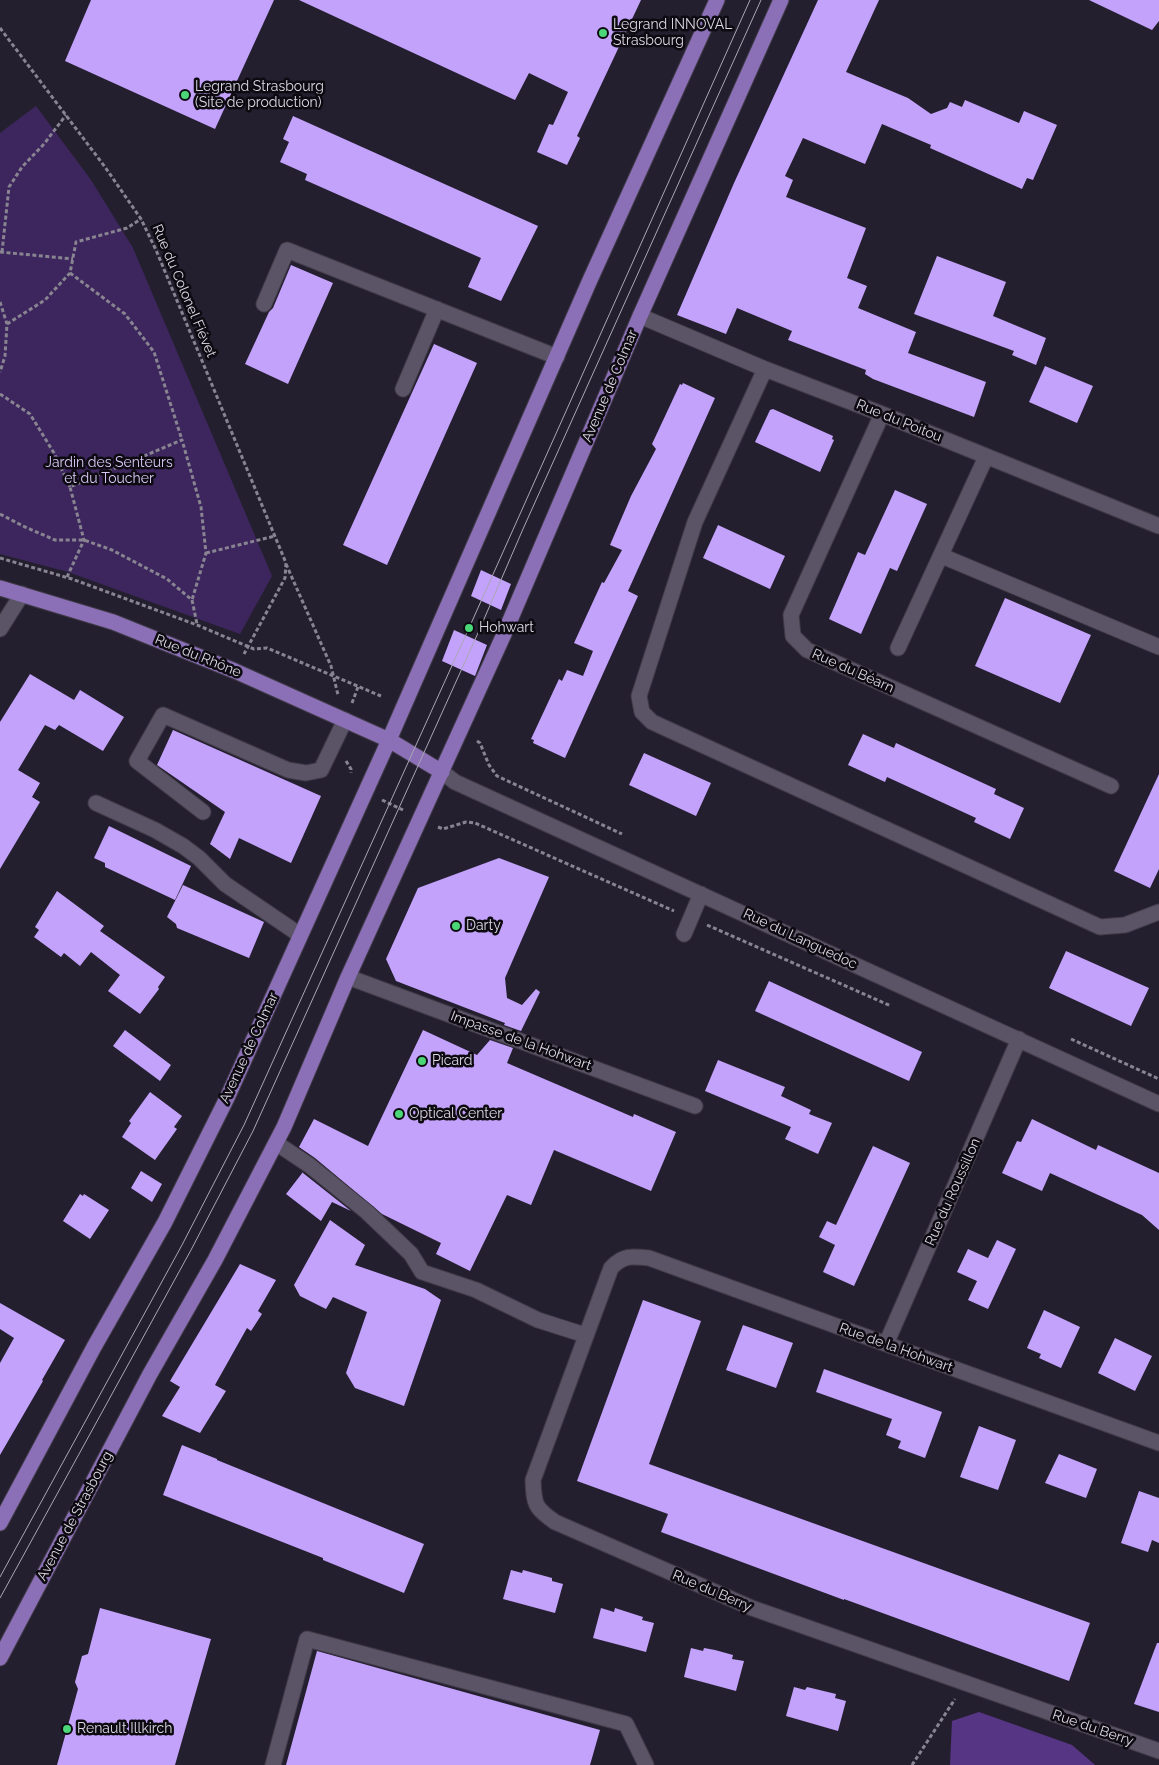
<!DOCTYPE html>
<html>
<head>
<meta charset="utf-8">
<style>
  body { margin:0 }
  canvas { display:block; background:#241f2f }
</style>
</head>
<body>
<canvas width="1159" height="1765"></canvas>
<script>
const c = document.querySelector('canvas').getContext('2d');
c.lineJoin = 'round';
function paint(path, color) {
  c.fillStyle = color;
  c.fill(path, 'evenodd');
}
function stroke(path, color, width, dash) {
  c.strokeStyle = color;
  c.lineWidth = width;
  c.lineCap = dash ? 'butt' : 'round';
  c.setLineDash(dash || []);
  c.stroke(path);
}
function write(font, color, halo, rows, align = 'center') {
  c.font = font + ' Raleway,sans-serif';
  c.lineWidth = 5;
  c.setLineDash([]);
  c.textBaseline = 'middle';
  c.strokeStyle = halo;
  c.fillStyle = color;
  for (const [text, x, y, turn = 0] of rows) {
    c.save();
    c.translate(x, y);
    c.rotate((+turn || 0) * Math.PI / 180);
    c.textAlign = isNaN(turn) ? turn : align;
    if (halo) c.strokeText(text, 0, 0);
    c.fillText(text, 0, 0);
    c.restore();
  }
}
paint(new Path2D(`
  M 36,106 L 91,180 L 133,248 L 272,576 L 240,634 L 68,572 L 0,554 L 0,133 Z`), '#3d265d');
paint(new Path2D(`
  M 979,1712 L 1072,1745 L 1095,1765 L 950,1765 L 952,1721 Z`), '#573585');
paint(new Path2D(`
  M 91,0 L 274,0 L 215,129 L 65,61 Z
  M 299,0 L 641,0 L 577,136 L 580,138 L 567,165 L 537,152 L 549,124 L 553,125 L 568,92 L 529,73 L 515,100 Z
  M 818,0 L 879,0 L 846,72 L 908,98 L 931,114 L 947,108 L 950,102 L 962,107 L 965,100 L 1019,123 L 1024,111 L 1057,125 L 1033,180 L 1027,178 L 1022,189 L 930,148 L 931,145 L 882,124 L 865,164 L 803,138 L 785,176 L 793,180 L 786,197 L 866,228 L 847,278 L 867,286 L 858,308 L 916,332 L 908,353 L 986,382 L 974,417 L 873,379 L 865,374 L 866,370 L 788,340 L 792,331 L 737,308 L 726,334 L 677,315 L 734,183 Z
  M 1089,0 L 1159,0 L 1159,21 L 1152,30 Z
  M 293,116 L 538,226 L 501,301 L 468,287 L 481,258 L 305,180 L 307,174 L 280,162 L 289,142 L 283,139 Z
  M 937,256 L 1006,282 L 993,316 L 1046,338 L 1036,365 L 1012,355 L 1014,351 L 914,314 Z
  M 291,265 L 333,283 L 288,384 L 245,364 L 269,312 L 273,308 Z
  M 434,344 L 477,363 L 387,565 L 343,545 Z
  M 1045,366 L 1093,386 L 1077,423 L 1029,402 Z
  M 683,383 L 715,398 L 628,591 L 638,596 L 565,758 L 533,743 L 534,740 L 531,739 L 559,679 L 562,681 L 567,670 L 583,676 L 593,651 L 574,643 L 602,582 L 604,583 L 622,550 L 610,545 L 631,496 L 656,449 L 652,444 L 680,384 L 682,385 Z
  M 773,409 L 833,436 L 832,439 L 834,440 L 820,472 L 755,442 L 770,410 Z
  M 895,490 L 927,504 L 897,571 L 890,568 L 861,634 L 829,619 L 858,552 L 865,555 Z
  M 718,525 L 785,556 L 770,589 L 703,558 Z
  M 481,570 L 511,584 L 501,610 L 471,596 Z
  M 1005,598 L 1091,635 L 1060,703 L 975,666 Z
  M 454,630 L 487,645 L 475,676 L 442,661 Z
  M 30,674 L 74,700 L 80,690 L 124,717 L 103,751 L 59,725 L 55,730 L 45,725 L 18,770 L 40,783 L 32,797 L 40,802 L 0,869 L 0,722 Z
  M 173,730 L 321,796 L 291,863 L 239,838 L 230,859 L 210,844 L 225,812 L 157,765 Z
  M 863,734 L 894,748 L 896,743 L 996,789 L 994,794 L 1024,808 L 1010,839 L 974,822 L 976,818 L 887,777 L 885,782 L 848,765 Z
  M 644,753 L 711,783 L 696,816 L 629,785 Z
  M 1159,774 L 1159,869 L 1150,888 L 1114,871 Z
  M 109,826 L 191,866 L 175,900 L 105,867 L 105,863 L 94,858 Z
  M 499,858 L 549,877 L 505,978 L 507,998 L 522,1005 L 536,989 L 540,992 L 521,1031 L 504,1025 L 505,1023 L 396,981 L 386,959 L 418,888 Z
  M 183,885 L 264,922 L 249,958 L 177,928 L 176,924 L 167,917 Z
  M 57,891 L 104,926 L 100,931 L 165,977 L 158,987 L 159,989 L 140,1014 L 108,991 L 120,975 L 91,952 L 80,966 L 64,953 L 61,957 L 34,937 L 39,930 L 35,927 Z
  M 1066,951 L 1149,988 L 1131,1026 L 1049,988 Z
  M 769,981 L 922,1052 L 909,1081 L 755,1011 Z
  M 125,1030 L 171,1065 L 160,1081 L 113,1046 Z
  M 423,1030 L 477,1055 L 490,1040 L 513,1048 L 507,1063 L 633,1117 L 634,1114 L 676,1132 L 651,1191 L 554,1150 L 531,1205 L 507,1195 L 470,1271 L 436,1254 L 441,1243 L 382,1214 L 315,1158 L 299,1147 L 314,1119 L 368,1146 Z
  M 718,1060 L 785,1087 L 781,1096 L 811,1110 L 809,1114 L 832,1123 L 818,1154 L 785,1139 L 791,1127 L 705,1091 Z
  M 150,1092 L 182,1116 L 174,1127 L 177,1129 L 155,1160 L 122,1137 L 131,1123 L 129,1121 Z
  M 1032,1119 L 1096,1150 L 1098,1145 L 1159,1173 L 1159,1230 L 1142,1215 L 1050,1173 L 1042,1191 L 1002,1173 L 1017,1141 L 1021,1142 Z
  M 873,1146 L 910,1163 L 854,1286 L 823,1272 L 835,1245 L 819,1237 L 827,1221 L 836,1225 Z
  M 141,1171 L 162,1184 L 152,1202 L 131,1188 Z
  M 303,1172 L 303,1173 L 351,1211 L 332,1202 L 321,1221 L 286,1194 Z
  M 80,1194 L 83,1196 L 84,1194 L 109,1210 L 90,1239 L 63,1221 Z
  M 330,1220 L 365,1245 L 355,1265 L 425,1289 L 441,1300 L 404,1406 L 355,1388 L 346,1373 L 367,1312 L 333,1297 L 326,1309 L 300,1296 L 294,1285 Z
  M 997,1240 L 1016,1249 L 988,1309 L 968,1300 L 977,1281 L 957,1272 L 968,1249 L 988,1258 Z
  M 240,1264 L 276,1280 L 258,1311 L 262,1314 L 251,1331 L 247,1328 L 215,1385 L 226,1391 L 200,1433 L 162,1416 L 180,1387 L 170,1381 Z
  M 643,1300 L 701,1321 L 649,1464 L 1090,1623 L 1069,1681 L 844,1599 L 844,1600 L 661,1532 L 668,1514 L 577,1481 Z
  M 0,1303 L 65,1340 L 42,1380 L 43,1381 L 0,1455 L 0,1363 L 14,1338 L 0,1329 Z
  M 1044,1310 L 1080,1327 L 1061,1368 L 1039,1358 L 1041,1354 L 1027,1348 Z
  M 743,1325 L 793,1343 L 776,1388 L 726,1370 Z
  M 1115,1338 L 1152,1356 L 1135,1391 L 1098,1373 Z
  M 824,1369 L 942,1412 L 925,1458 L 898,1448 L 901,1441 L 886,1435 L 892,1419 L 816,1392 Z
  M 979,1426 L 1016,1440 L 998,1490 L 960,1477 Z
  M 182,1445 L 217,1459 L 217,1460 L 424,1544 L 404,1593 L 323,1560 L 323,1558 L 163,1495 Z
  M 1059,1454 L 1097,1469 L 1086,1498 L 1045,1483 Z
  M 1139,1491 L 1159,1498 L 1159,1543 L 1152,1540 L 1148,1552 L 1121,1543 Z
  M 511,1570 L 522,1573 L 523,1570 L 552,1578 L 552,1581 L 563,1584 L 555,1613 L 503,1599 Z
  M 100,1608 L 211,1639 L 175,1765 L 57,1765 L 78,1689 L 75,1682 L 82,1656 L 88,1654 Z
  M 601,1608 L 614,1612 L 615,1608 L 643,1617 L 642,1620 L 654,1623 L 646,1652 L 593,1638 Z
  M 1157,1643 L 1159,1643 L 1159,1712 L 1134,1704 Z
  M 691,1648 L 703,1651 L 704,1648 L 715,1650 L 733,1655 L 732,1659 L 744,1661 L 736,1691 L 684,1677 Z
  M 317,1651 L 600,1730 L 590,1765 L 286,1765 Z
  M 794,1687 L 805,1690 L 807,1687 L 836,1694 L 835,1698 L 846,1701 L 838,1731 L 786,1716 Z`), '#c3a2fc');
const minor = new Path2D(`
  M 264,304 L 287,250 L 557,357
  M 640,316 L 765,369 L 882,414 L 1159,526
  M 765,369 L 695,522 L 639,696 L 642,712 L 652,722 L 1100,927 L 1125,925 L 1159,912
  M 403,389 L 437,309
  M 882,414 L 791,615 L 793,636 L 807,650 L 1111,786
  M 942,556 L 1159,647
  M 0,629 L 22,594
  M 898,648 L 986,457
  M 442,772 L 455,782 L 1159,1104
  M 96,803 L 155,830 L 183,846 L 199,858 L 225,884 L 300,935
  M 203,812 L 137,761 L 163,715 L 288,770 L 306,773 L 321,770 L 345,720
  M 684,934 L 701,894
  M 348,977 L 695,1106
  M 276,1143 L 309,1165 L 367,1212 L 411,1254 L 422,1272 L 476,1290 L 538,1320 L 585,1335
  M 886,1344 L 1019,1039
  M 1159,1443 L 649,1258 C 632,1256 623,1255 611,1268 L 533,1480 C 534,1505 535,1508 555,1522 L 752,1608 L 1159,1751
  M 273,1765 L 307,1639 L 626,1724 L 646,1765`);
const major = new Path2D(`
  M 0,588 L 113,622 L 235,671 L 389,740 L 442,772
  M 0,1523 L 94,1347 L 165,1222 L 227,1098 L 389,740 L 590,280 L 717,0
  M 0,1658 L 150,1374 L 215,1260 L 284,1127 L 348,977 L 505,632 L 640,316 L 781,0`);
stroke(minor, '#403a48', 17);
stroke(major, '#403a48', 17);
stroke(new Path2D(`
  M 0,28 L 105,167 L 141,219 L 156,250 L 286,563 L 285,578 L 244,654
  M 0,252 L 73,259
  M 2,252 L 9,187 L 22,167 L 44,144 L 66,115
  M 70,273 L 125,314 L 154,352 L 182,440
  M 0,302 L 7,324 L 5,356 L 0,372
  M 7,324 L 45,300 L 70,273 L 76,242 L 127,228 L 141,219
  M 0,394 L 30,414 L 54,453 L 70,487
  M 0,514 L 25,527 L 55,540 L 84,540 L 112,550 L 167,579 L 192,600 L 197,624
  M 206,553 L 275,536
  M 0,558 L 72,579 L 197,625 L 254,649 L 267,648 L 381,696
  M 286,564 L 331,666 L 338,695
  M 67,577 L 84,540 L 70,487 L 182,440 L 201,507 L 206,553 L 192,600
  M 352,703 L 358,687
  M 477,741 L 480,743 L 489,765 L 497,776 L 622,834
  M 346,761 L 351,769 L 351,773
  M 382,800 L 403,810
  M 438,827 L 443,829 L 466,822 L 475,823 L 674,911
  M 707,925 L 891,1006
  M 1071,1039 L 1159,1079
  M 912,1765 L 955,1699`), '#888491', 3, [4, 2.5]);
stroke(minor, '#5a5466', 15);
stroke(major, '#8b70b7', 15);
stroke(new Path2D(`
  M 0,1577 L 182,1245 L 244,1125 L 469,628 L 750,0
  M 0,1598 L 191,1250 L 253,1131 L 478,633 L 523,529 L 761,0`), '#aaa6b2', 1);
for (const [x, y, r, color] of [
  [603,33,5,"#4bd677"],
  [185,95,5,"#4bd677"],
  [469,628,5,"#4bd677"],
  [456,926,5,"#4bd677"],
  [422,1061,5,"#4bd677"],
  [399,1114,5,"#4bd677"],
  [67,1729,5,"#4bd677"]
]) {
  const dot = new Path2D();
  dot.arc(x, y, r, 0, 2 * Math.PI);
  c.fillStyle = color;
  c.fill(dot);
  stroke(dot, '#0d0a11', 2);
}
write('14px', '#ddd9e4', '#0d0a11', [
  ["Legrand INNOVAL",613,25],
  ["Strasbourg",613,41],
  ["Legrand Strasbourg",195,87],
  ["(Site de production)",195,103],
  ["Hohwart",479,628],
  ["Darty",466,926],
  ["Picard",432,1061],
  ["Optical Center",409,1114],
  ["Renault Illkirch",77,1729]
], 'left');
write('14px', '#ddd9e4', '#0d0a11', [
  ["Rue du Colonel Fiévet",184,291,67],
  ["Avenue de Colmar",610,386,-67],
  ["Rue du Poitou",899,421,22],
  ["Rue du Rhône",198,656,22],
  ["Rue du Béarn",853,671,24],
  ["Rue du Languedoc",800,939,25],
  ["Impasse de la Hohwart",521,1041,20],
  ["Avenue de Colmar",249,1048,-65],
  ["Rue du Roussillon",953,1192,-66],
  ["Rue de la Hohwart",896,1348,20],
  ["Avenue de Strasbourg",75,1516,-62],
  ["Rue du Berry",712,1591,23],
  ["Rue du Berry",1093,1728,19]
]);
write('14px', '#d8c9f6', '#0d0a11', [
  ["Jardin des Senteurs",109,463],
  ["et du Toucher",109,479]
]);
</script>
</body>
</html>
